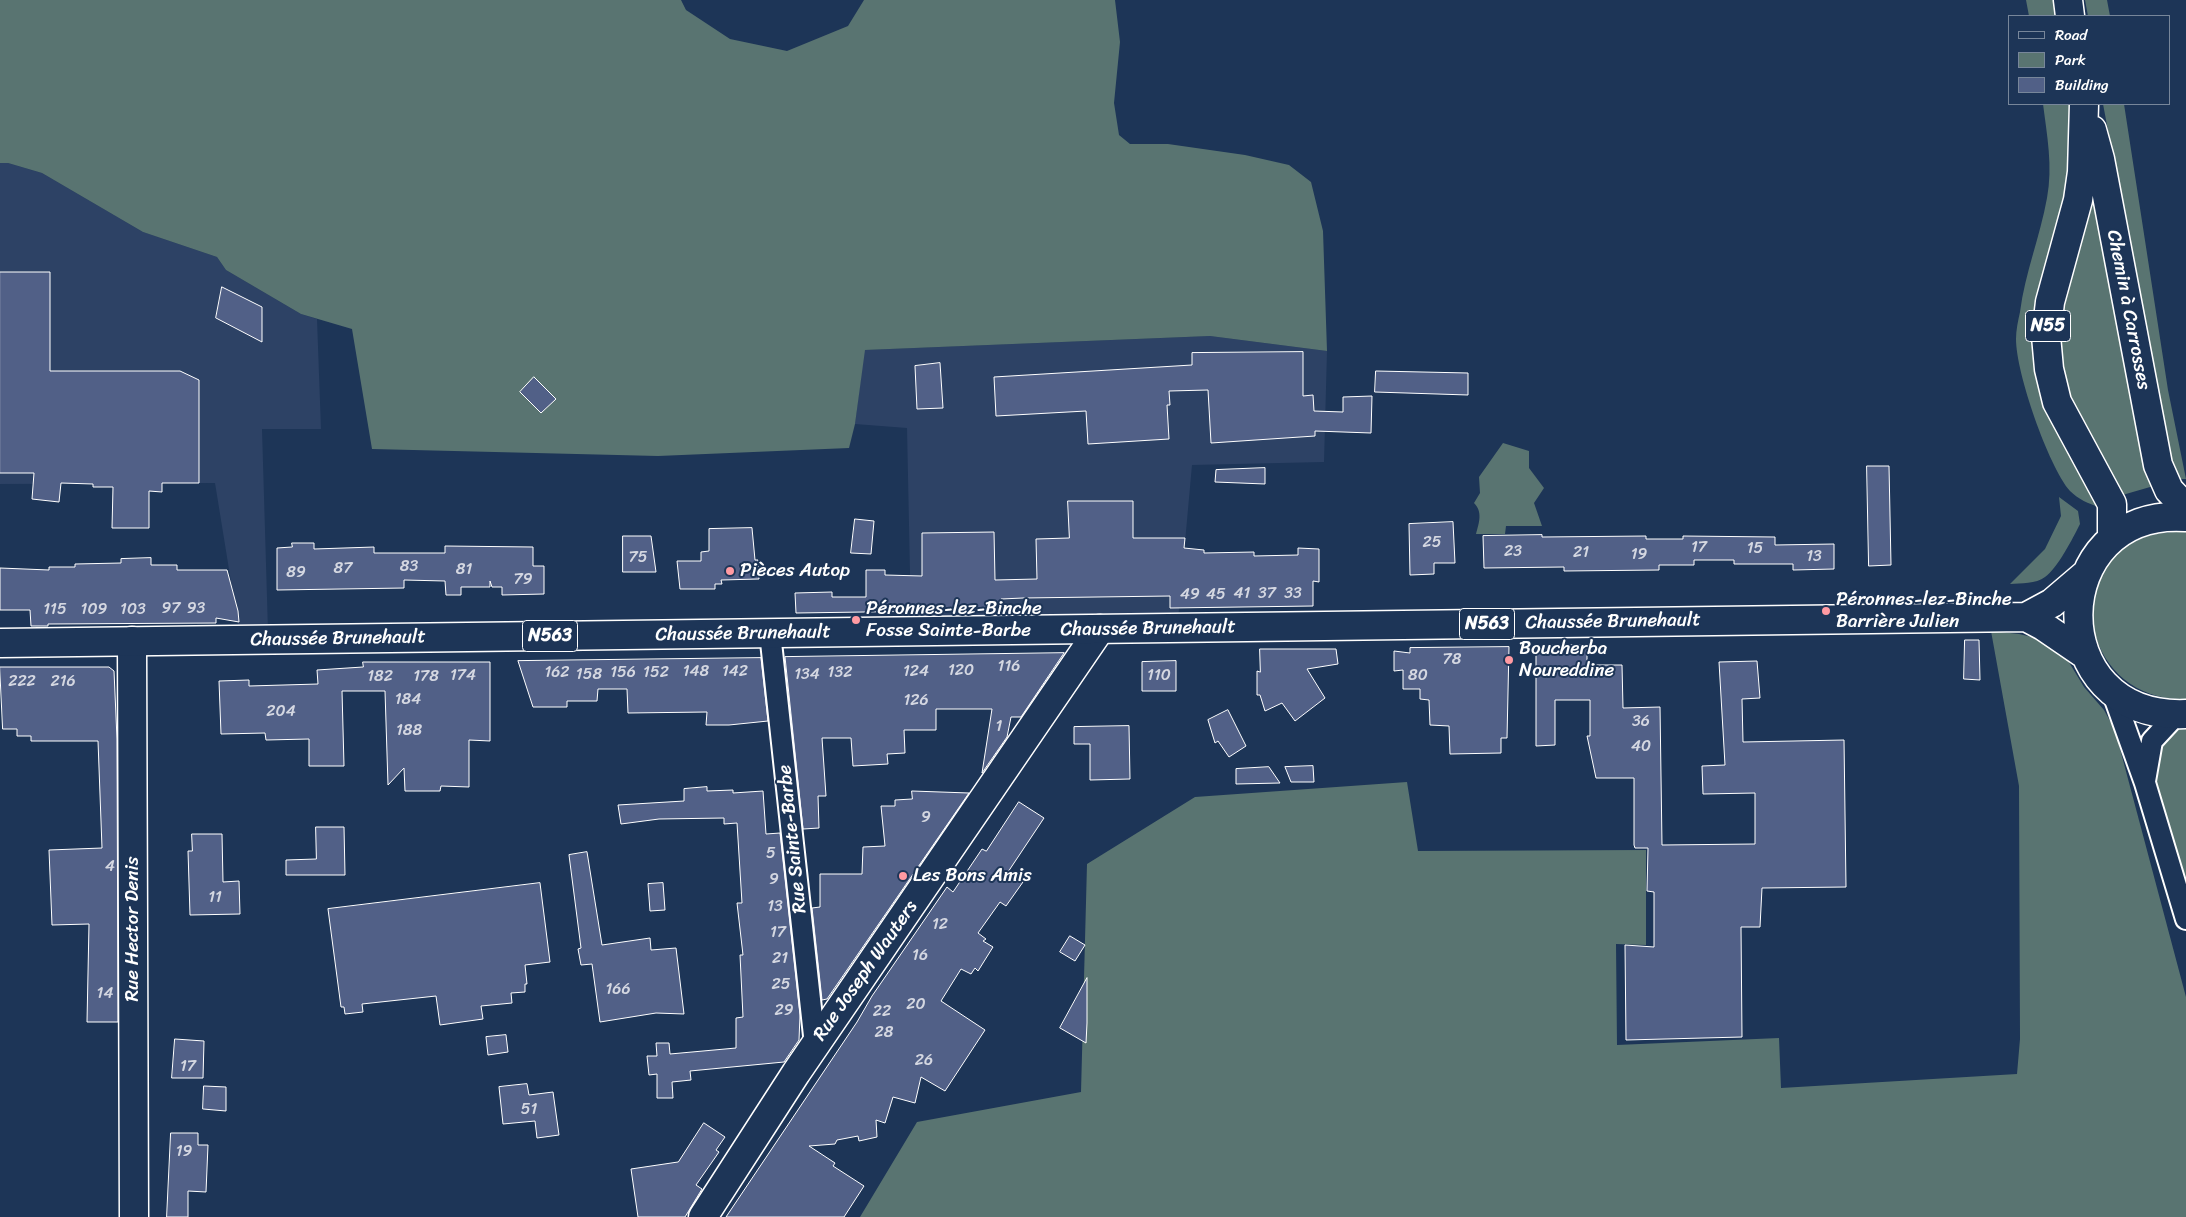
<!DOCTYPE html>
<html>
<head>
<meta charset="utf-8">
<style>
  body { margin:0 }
  #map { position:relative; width:2186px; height:1217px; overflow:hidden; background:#1d3557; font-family:Sriracha,sans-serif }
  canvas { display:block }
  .legend { position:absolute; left:2008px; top:15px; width:162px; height:90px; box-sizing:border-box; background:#1d3557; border:1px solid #77869a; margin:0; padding:6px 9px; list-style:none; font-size:15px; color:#fff }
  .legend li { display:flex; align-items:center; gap:10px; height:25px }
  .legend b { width:25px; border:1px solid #77869a }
</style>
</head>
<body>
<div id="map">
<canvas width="2186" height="1217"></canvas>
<ul class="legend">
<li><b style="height:6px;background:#1d3557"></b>Road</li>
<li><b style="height:14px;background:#597471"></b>Park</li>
<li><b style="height:14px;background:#516087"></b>Building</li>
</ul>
</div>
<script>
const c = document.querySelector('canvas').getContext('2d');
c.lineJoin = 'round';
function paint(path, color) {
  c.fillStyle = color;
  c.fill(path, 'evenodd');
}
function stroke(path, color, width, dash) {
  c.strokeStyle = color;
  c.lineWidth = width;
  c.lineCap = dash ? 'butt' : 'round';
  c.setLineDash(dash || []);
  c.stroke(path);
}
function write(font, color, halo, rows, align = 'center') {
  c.font = font + ' Sriracha,sans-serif';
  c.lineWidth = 4;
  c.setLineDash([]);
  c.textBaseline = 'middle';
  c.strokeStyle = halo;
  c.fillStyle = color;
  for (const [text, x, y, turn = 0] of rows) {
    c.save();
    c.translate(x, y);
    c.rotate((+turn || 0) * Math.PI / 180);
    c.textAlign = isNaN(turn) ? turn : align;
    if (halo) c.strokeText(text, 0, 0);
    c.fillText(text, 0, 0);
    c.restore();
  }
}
paint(new Path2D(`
  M 0,163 L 8,163 L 42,173 L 143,232 L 217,257 L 226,270 L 301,314 L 317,319 L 321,429 L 262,429 L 268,631 L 239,631 L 215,483 L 0,484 Z
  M 1210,336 L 1327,351 L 1324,462 L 1192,465 L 1178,620 L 911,622 L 907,428 L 855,424 L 864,350 Z`), '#2d4265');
paint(new Path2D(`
  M 0,0 L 681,0 L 686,10 L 730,39 L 787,51 L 848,26 L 864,0 L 1115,0 L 1120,42 L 1114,103 L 1119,135 L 1130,144 L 1168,144 L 1245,155 L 1289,165 L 1311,182 L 1323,231 L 1327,351 L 1210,336 L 865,350 L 855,424 L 849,448 L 658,456 L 372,449 L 352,329 L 301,314 L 226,270 L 217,257 L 143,232 L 42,173 L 8,163 L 0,163 Z
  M 2026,0 L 2054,0 L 2056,16 L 2029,16 Z
  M 2085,0 L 2107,0 L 2110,16 L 2088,16 Z
  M 2043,104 L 2069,104 L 2073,127 L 2074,176 L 2038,323 L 2099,507 C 2089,504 2078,499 2070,491 C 2048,465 2016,373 2016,339 C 2016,330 2018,321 2020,312 C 2025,273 2040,237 2047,198 C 2053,167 2047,135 2043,104 Z
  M 2103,104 L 2124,104 L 2168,390 L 2186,479 L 2179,479 L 2170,457 Z
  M 2087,164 L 2157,485 L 2119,496 L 2061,386 L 2054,318 Z
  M 1503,443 L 1529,451 L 1529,468 L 1544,488 L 1534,503 L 1542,526 L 1506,526 L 1505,534 L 1476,534 C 1479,523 1483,512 1474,503 L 1480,493 L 1479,477 Z
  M 2059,497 L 2078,511 L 2080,524 C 2073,538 2057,569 2045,577 C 2036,584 2021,583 2010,584 L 2045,549 L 2061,516 Z
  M 2181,531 L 2186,532 L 2186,699 C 2088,702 2057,576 2140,539 C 2153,533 2167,533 2181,531 Z
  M 1991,631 L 2019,634 L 2045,640 L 2064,654 L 2084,687 L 2104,710 L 2115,730 L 2186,997 L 2186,1217 L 860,1217 L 917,1122 L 1081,1092 L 1087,864 L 1195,797 L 1407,782 L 1418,851 L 1646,850 L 1646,945 L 1616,944 L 1617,1045 L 1779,1038 L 1781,1088 L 2017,1074 L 2020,1039 L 2019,786 Z
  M 2186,725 L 2186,888 C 2178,862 2145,769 2158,748 C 2163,740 2173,733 2179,726 Z`), '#597471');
const building = new Path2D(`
  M 0,272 L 50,272 L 50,371 L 180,371 L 199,380 L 199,483 L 162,483 L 162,492 L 149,491 L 149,528 L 112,528 L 113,487 L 93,487 L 93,484 L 61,483 L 59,502 L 32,499 L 34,473 L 0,473 Z
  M 222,287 L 262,307 L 262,342 L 216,318 Z
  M 1303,352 L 1303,396 L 1313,395 L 1314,411 L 1343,412 L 1343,397 L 1372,396 L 1371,433 L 1315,431 L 1315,436 L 1211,443 L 1208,390 L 1169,391 L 1170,405 L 1167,405 L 1169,439 L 1088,444 L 1086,411 L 996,416 L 994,377 L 1192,365 L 1192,353 Z
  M 940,363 L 943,408 L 917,409 L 915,366 Z
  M 1376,371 L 1468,373 L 1468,395 L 1375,392 Z
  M 534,377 L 556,399 L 541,413 L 520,392 Z
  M 1867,466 L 1889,466 L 1891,565 L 1869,566 Z
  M 1265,468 L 1265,484 L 1215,482 L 1216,470 Z
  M 1068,501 L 1133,501 L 1133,538 L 1185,538 L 1184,548 L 1204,550 L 1204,553 L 1254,552 L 1254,556 L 1298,555 L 1298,548 L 1319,549 L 1319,582 L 1313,581 L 1313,606 L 1170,608 L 1170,596 L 1023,598 L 1001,599 L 1001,610 L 796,613 L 795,593 L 832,592 L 832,597 L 866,597 L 866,570 L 885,570 L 885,575 L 922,576 L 922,533 L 994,532 L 995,580 L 1037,579 L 1036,539 L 1069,538 Z
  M 855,519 L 874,521 L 871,554 L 851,553 Z
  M 1453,522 L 1455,563 L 1434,563 L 1434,574 L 1410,575 L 1409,524 Z
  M 752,528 L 755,560 L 758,560 L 759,579 L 721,580 L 722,584 L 715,584 L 715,589 L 680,589 L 677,561 L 701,561 L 701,552 L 709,551 L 709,529 Z
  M 1542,535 L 1542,537 L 1646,536 L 1646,539 L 1683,539 L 1683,536 L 1775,537 L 1775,545 L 1834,544 L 1834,569 L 1793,570 L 1793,564 L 1734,564 L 1734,560 L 1694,560 L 1694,565 L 1659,565 L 1659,570 L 1564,571 L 1564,567 L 1484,568 L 1483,536 Z
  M 623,536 L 651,536 L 656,572 L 623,572 Z
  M 292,543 L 314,543 L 314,549 L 374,547 L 374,553 L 445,553 L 445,546 L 533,547 L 533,566 L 544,566 L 544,594 L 502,595 L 502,587 L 492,587 L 490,581 L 490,587 L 461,587 L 461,595 L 446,595 L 445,581 L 404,580 L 404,588 L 277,590 L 277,548 L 292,547 Z
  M 151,558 L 151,565 L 177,565 L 177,570 L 227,570 L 238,611 L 239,622 L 216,618 L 216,623 L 48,624 L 48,626 L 31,626 L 30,610 L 0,610 L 0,568 L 49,570 L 49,567 L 75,567 L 75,564 L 121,563 L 121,559 Z
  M 1965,640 L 1979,640 L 1980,680 L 1964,679 Z
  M 1587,645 L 1587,665 L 1622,665 L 1623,708 L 1660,707 L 1662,845 L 1755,844 L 1755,793 L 1703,794 L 1702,766 L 1725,765 L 1719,662 L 1757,661 L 1760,698 L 1742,699 L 1743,742 L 1844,740 L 1846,887 L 1762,888 L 1760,927 L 1741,927 L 1742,1037 L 1626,1040 L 1625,945 L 1654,947 L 1654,892 L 1647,891 L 1648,848 L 1635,848 L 1634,845 L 1634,778 L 1596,778 L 1587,736 L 1590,736 L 1590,700 L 1555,700 L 1555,745 L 1536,746 L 1536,646 Z
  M 1509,647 L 1507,738 L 1501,738 L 1501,753 L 1450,754 L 1449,726 L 1430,725 L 1429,700 L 1420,699 L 1420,689 L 1403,689 L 1403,670 L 1394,671 L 1394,651 L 1410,653 L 1410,648 Z
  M 1260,649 L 1336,649 L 1338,664 L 1307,669 L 1325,698 L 1295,721 L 1282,703 L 1265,711 L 1260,695 L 1257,695 L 1257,671 L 1260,672 Z
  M 1064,653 L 1021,717 L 1011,717 L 1007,737 L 982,773 L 992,709 L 936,709 L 936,730 L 904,730 L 905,753 L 887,754 L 888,764 L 853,766 L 851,738 L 822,738 L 826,796 L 818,796 L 819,828 L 803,829 L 785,657 Z
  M 761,658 L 768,721 L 729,725 L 706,725 L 707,712 L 628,713 L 627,689 L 598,689 L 597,701 L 567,701 L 567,707 L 533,707 L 518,661 Z
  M 1176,661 L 1176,691 L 1142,691 L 1142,662 Z
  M 363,662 L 490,662 L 490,741 L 469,740 L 469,787 L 441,786 L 440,791 L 405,791 L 404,768 L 388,785 L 385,691 L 342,691 L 344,766 L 309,766 L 309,739 L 266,740 L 265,733 L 221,734 L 219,681 L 249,680 L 249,686 L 318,684 L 317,670 L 363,667 Z
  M 0,667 L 109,667 L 114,671 L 117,739 L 118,1022 L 87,1022 L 89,924 L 52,925 L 49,850 L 102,848 L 98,741 L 31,741 L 31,736 L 17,736 L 17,729 L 3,729 Z
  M 1228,710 L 1246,746 L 1229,757 L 1218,741 L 1215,743 L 1208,720 Z
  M 1129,726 L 1130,779 L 1090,780 L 1090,744 L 1074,744 L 1074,727 Z
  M 1313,766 L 1314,782 L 1291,782 L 1285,767 Z
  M 1269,767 L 1280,783 L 1236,784 L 1236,769 Z
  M 707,787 L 707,791 L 733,790 L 733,793 L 763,791 L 766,834 L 780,833 L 800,1015 L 799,1040 L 784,1062 L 690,1071 L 691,1080 L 672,1082 L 673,1098 L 657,1098 L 657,1074 L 649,1075 L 647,1056 L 657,1056 L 656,1043 L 669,1043 L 670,1054 L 736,1048 L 736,1018 L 743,1017 L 740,955 L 743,955 L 737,903 L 742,903 L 737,823 L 724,824 L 724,818 L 659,819 L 621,824 L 618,805 L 684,801 L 684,789 Z
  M 912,791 L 969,793 L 827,999 L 822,1000 L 812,908 L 820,907 L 820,874 L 862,874 L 863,847 L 885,846 L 881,806 L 895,806 L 895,800 L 912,799 Z
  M 1019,802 L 1044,818 L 1008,872 L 1023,882 L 1006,906 L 1000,902 L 978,933 L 986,939 L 983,941 L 993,947 L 978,971 L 975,968 L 971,974 L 961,969 L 941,1001 L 985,1030 L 945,1091 L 921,1077 L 915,1103 L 893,1097 L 885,1123 L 876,1120 L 877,1137 L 859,1141 L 858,1136 L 837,1140 L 835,1144 L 809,1146 L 835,1163 L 833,1166 L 864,1186 L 844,1217 L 726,1217 L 857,1022 L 872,996 L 947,887 L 953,892 L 982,849 L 986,851 Z
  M 316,827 L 344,827 L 345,875 L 286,875 L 286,860 L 316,859 Z
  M 192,834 L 222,834 L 223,882 L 239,881 L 240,914 L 190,915 L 188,851 L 192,851 Z
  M 587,852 L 602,945 L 650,938 L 651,950 L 676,948 L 684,1014 L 656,1013 L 600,1022 L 592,964 L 581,965 L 578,949 L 581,948 L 569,855 Z
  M 540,883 L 550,962 L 525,965 L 527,984 L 525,984 L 525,992 L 511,993 L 512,1003 L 481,1006 L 483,1019 L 440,1025 L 436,996 L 362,1004 L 363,1012 L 345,1014 L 344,1007 L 341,1007 L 328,909 Z
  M 663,883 L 665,910 L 650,911 L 648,884 Z
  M 1070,936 L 1085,945 L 1075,961 L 1060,952 Z
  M 1087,978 L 1087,1023 L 1086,1043 L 1060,1028 Z
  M 506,1035 L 508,1052 L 488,1055 L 486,1037 Z
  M 175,1039 L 204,1041 L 203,1078 L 172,1078 Z
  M 527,1084 L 529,1095 L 553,1092 L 559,1135 L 537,1138 L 535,1121 L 503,1124 L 499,1087 Z
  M 204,1086 L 226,1087 L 226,1111 L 203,1109 Z
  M 704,1123 L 725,1137 L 716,1150 L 719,1152 L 696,1185 L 702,1189 L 685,1217 L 638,1217 L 631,1169 L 678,1162 Z
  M 171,1133 L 198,1133 L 198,1145 L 208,1145 L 206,1192 L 188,1191 L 188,1217 L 167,1217 Z`);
paint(building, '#516087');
stroke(building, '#fff', 1);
const street = new Path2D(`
  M 770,633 L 815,1045
  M 2112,691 L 2145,783 L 2186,919
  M 2145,781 L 2152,741 L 2177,714`);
const secondary = new Path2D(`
  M 132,641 L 134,1217
  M 703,1217 L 796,1073 L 1100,629`);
const primary = new Path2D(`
  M 2068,0 L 2070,16
  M 2084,104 L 2082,172 L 2078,200 L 2050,302 L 2046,336 L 2049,369 L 2057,402 L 2112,504 L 2112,538
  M 2092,130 L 2100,159 L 2158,465 L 2169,490 L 2186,508
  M 2186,517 C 2045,507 2040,720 2186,714
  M 2026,617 L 2052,603 L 2086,574
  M 0,643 L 2026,617 L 2043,626 L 2084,654`);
stroke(street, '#fff', 24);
stroke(secondary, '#fff', 31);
stroke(primary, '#fff', 31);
stroke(street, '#1d3557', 20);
stroke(secondary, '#1d3557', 28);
stroke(primary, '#1d3557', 28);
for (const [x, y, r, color] of [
  [730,571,5,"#ff9aa2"],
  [1826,611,5,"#ff9aa2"],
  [856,620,5,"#ff9aa2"],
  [1509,660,5,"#ff9aa2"],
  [903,876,5,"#ff9aa2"]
]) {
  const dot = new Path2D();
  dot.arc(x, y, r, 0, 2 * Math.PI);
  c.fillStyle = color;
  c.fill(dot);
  stroke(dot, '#1d3557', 2);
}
write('16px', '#d4d7e1', null, [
  ["25",1432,543],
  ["17",1699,548],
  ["15",1755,549],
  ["23",1513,552],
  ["21",1581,553],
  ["19",1639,555],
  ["13",1814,557],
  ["75",638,558],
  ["83",409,567],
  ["87",343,569],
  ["81",464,570],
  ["89",296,573],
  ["79",523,580],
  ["41",1242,594],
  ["37",1267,594],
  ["33",1293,594],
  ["49",1190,595],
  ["45",1216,595],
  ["97",171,609],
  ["93",196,609],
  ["115",55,610],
  ["109",94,610],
  ["103",133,610],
  ["78",1452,660],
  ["116",1009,667],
  ["120",961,671],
  ["148",696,672],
  ["142",735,672],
  ["124",916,672],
  ["162",557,673],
  ["156",623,673],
  ["152",656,673],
  ["132",840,673],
  ["158",589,675],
  ["134",807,675],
  ["174",463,676],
  ["110",1159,676],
  ["80",1418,676],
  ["182",380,677],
  ["178",426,677],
  ["222",22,682],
  ["216",63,682],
  ["184",408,700],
  ["126",916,701],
  ["204",281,712],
  ["36",1641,722],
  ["1",999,727],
  ["188",409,731],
  ["40",1641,747],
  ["9",926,818],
  ["5",771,854],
  ["4",110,867],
  ["9",774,880],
  ["11",215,898],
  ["13",775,907],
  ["12",940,925],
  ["17",778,933],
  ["16",920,956],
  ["21",780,959],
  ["25",781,985],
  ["166",618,990],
  ["14",105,994],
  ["20",916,1005],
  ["29",784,1011],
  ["22",882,1012],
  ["28",884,1033],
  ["26",924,1061],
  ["17",188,1067],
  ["51",529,1110],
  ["19",184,1152]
]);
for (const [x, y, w] of [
  [2048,326,45],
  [1487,624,55],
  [550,636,55]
]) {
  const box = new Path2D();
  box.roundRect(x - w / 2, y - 15.5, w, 31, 4);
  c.fillStyle = '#1d3557';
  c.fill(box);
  stroke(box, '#fff', 1);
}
write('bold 18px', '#fff', null, [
  ["N55",2048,326],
  ["N563",1487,624],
  ["N563",550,636]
]);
write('19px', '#fff', '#1d3557', [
  ["Chemin à Carrosses",2128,310,79],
  ["Chaussée Brunehault",1613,622,-1],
  ["Chaussée Brunehault",1148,629,-1],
  ["Chaussée Brunehault",743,634,-1],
  ["Chaussée Brunehault",338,639,-1],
  ["Rue Sainte-Barbe",793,839,-96],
  ["Rue Hector Denis",133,929,-90],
  ["Rue Joseph Wauters",866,971,-55]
]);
write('19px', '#fff', '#1d3557', [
  ["Pièces Autop",740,571],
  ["Péronnes-lez-Binche",1836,600],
  ["Barrière Julien",1836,622],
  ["Péronnes-lez-Binche",866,609],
  ["Fosse Sainte-Barbe",866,631],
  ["Boucherba",1519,649],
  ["Noureddine",1519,671],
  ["Les Bons Amis",913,876]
], 'left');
</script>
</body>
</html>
